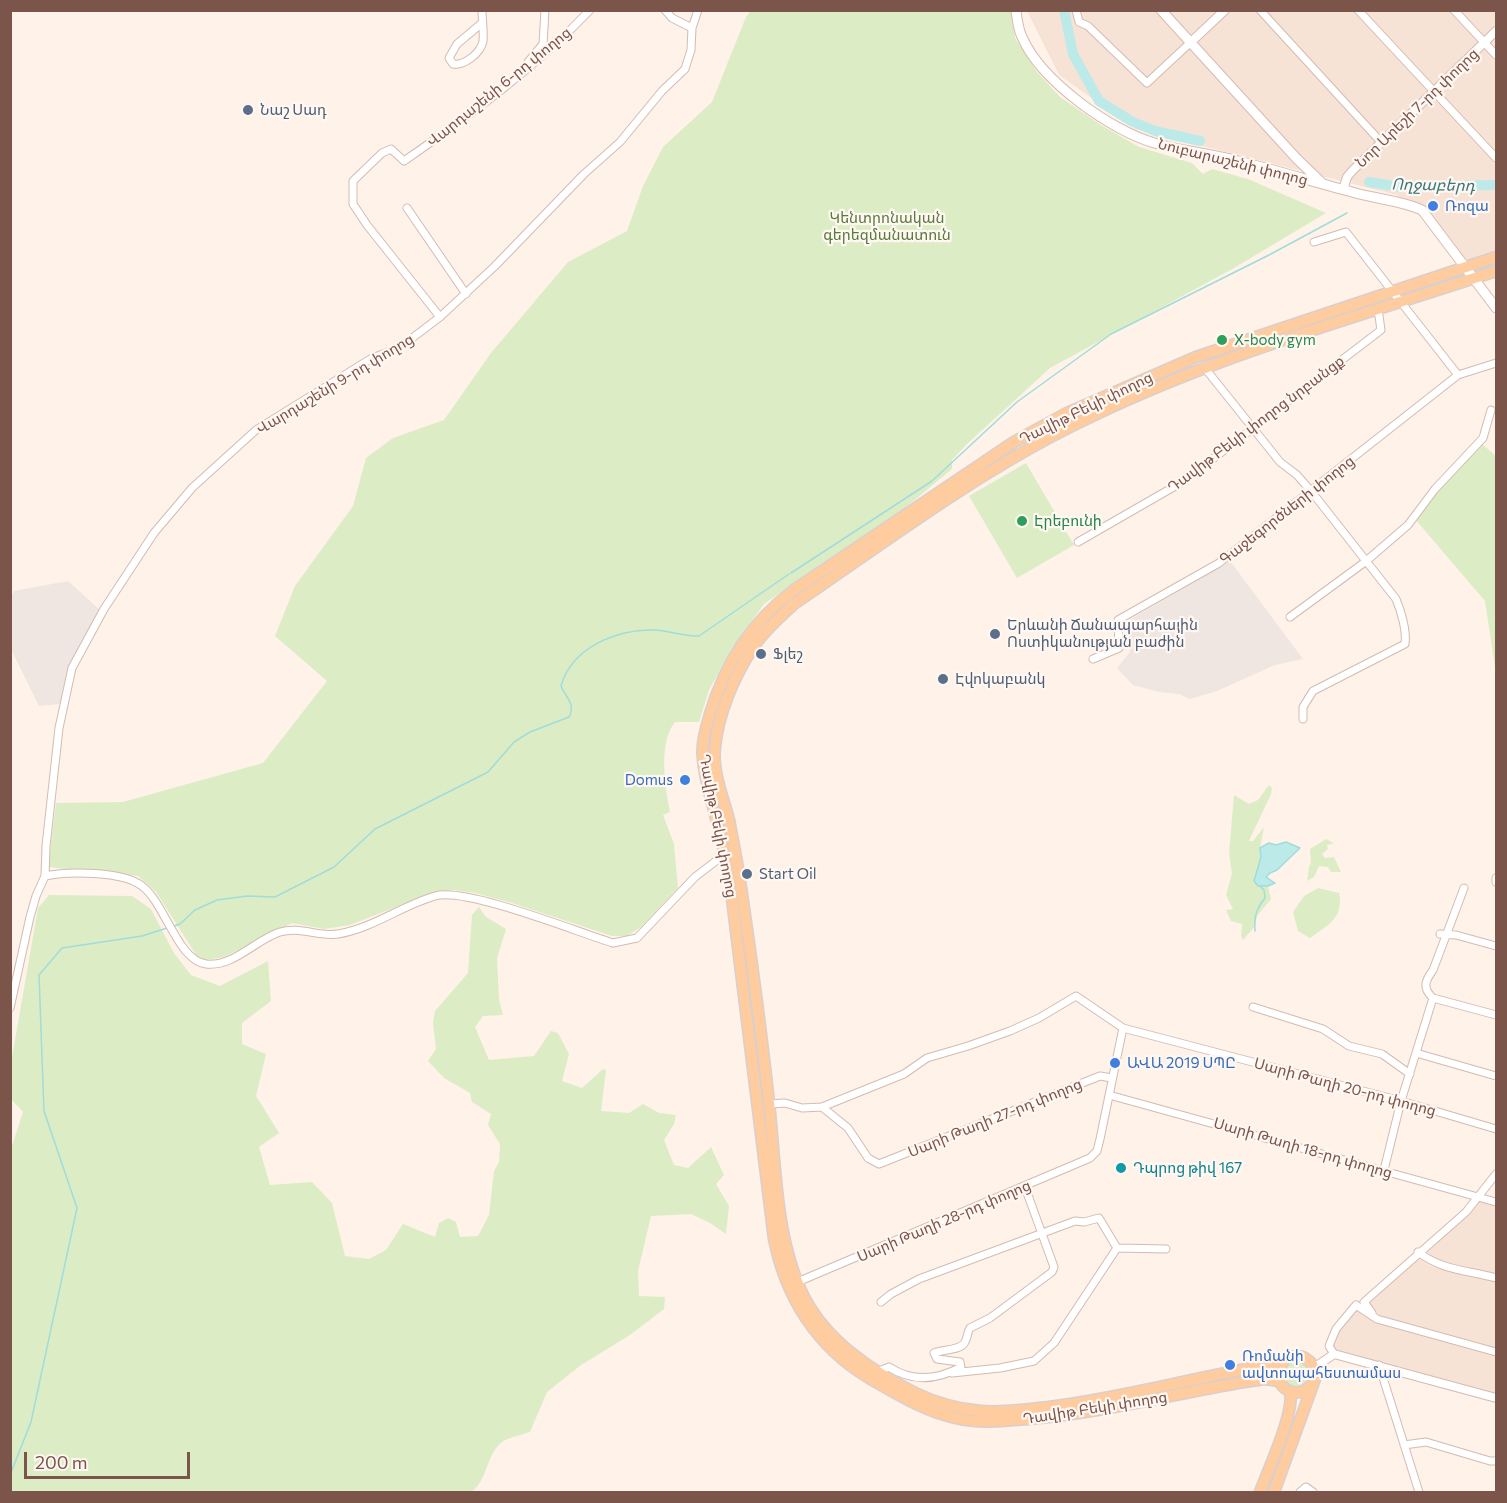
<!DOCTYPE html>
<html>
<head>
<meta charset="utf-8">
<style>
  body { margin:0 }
  #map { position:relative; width:1507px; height:1503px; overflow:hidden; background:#fef2e9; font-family:Commissioner,sans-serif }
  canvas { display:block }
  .frame { position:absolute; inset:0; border:12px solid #7b544a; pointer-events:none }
  .scale { position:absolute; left:24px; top:1452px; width:166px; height:27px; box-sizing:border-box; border:3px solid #7b544a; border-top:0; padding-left:8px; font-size:18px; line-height:21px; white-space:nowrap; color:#7b544a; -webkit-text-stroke:4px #fff7f1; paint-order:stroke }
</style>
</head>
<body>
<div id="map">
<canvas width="1507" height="1503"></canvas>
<div class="frame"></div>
<div class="scale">200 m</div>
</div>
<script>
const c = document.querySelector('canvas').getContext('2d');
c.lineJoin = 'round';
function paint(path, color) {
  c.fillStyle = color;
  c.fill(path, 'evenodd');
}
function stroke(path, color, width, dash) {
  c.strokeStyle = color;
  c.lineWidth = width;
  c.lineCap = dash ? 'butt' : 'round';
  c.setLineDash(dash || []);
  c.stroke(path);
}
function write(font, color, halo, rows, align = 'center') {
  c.font = font + ' Commissioner,"Noto Sans Armenian",sans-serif';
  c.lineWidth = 4.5;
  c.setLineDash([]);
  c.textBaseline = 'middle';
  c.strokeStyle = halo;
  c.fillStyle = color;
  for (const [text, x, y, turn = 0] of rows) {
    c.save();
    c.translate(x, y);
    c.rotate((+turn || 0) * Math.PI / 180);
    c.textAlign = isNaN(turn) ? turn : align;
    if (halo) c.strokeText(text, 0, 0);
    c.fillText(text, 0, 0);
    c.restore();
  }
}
paint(new Path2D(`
  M 1027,11 L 1496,11 L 1496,264 L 1478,270 L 1397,195 L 1135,129 L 1059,75 Z
  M 1479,1201 L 1496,1206 L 1496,1276 L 1464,1267 L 1436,1262 L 1425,1249 L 1468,1214 Z
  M 1416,1257 L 1431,1266 L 1470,1277 L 1477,1275 L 1496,1279 L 1496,1350 L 1381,1318 L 1365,1302 Z
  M 1356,1307 L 1373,1320 L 1496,1353 L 1496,1395 L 1336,1350 L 1332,1345 L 1337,1330 Z`), '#f6e3d6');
paint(new Path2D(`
  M 1230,561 L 1303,659 L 1275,665 L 1217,691 L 1190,699 L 1179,694 L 1159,692 L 1133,685 L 1117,668 L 1130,652 L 1127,627 L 1131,619 Z
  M 68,581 L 101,611 L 69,666 L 60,704 L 39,706 L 11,649 L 10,600 L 14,591 Z`), '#efe6e2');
paint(new Path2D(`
  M 751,11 L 1013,11 L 1015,38 L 1037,72 L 1060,97 L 1101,125 L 1139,147 L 1192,163 L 1203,174 L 1212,169 L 1248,179 L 1326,213 L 1234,268 L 1050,368 L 967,444 L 952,460 L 952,469 L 882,527 L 821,564 L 764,604 L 732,649 L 709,690 L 699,722 L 675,722 C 658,743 665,787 670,812 L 663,815 L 674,844 L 678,888 L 641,927 L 627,936 L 612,936 L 512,903 L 475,893 L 453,890 L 434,892 L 350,925 L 324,929 L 292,923 L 224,957 L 200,961 L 156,892 L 138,876 L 48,867 L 56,803 L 123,802 L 263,763 L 327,681 L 275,636 L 295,586 L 353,506 L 366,458 L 393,438 L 444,420 L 491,353 L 568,262 L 627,231 L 643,186 L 663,147 L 712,102 L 746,17 Z
  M 1482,444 L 1496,456 L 1496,674 L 1485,601 L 1415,519 L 1447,480 Z
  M 1026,463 L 1074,545 L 1017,578 L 969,496 Z
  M 1269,785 L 1272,788 L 1271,794 L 1249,841 L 1253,841 L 1264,827 L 1260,848 L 1261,857 L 1254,881 L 1258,886 L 1268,886 L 1271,899 L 1257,916 L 1255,926 L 1243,940 L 1241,936 L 1242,924 L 1231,921 L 1226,910 L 1233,909 L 1226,895 L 1232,874 L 1229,853 L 1234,795 L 1249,804 L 1258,800 Z
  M 1326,839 L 1334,843 L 1327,845 L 1328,849 L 1322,854 L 1325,858 L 1334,857 L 1341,872 L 1331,872 L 1328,867 L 1319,866 L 1314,877 L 1307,881 L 1309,867 L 1311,863 L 1310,849 Z
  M 1318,888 L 1339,893 C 1344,918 1328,925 1310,938 L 1298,931 L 1293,912 L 1304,896 Z
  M 49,895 L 132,896 L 151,909 L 174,953 L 191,975 L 220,986 L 268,961 L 271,1001 L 242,1023 L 242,1044 L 266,1054 L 256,1096 L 279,1133 L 259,1147 L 270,1185 L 312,1182 L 332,1203 L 345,1256 L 369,1259 L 386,1250 L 403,1224 L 435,1237 L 439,1223 L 448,1218 L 456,1222 L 460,1237 L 478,1236 L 489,1215 L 494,1171 L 499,1162 L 500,1144 L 488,1125 L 491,1114 L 472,1102 L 470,1093 L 444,1078 L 428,1061 L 436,1049 L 433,1023 L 435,1011 L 468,973 L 472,915 L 479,907 L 486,917 L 506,929 L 497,958 L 499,999 L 503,1015 L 483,1016 L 475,1027 L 489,1060 L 534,1056 L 551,1031 L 558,1033 L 569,1054 L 562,1081 L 582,1088 L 603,1069 L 606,1070 L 601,1111 L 629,1113 L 643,1104 L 659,1113 L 676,1115 L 674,1124 L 664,1140 L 674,1165 L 688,1168 L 711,1147 L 724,1175 L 716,1184 L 729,1206 L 726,1234 L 710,1223 L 691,1214 L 651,1216 L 638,1271 L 639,1296 L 665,1297 L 664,1309 L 630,1335 L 581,1365 L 547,1392 L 530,1432 C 522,1435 509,1437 502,1442 C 486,1454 487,1483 471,1492 L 11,1492 L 10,1152 L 23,1112 L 11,1099 L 11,1063 L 38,908 Z
  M1283 1374a14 14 0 1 1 28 0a14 14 0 1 1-28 0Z`), '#dcedc5');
const water = new Path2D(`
  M 1286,842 L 1300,848 L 1277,870 L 1270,873 L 1266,877 L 1275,883 L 1268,886 L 1258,886 L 1254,881 L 1261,857 L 1260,848 L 1269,843 L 1276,845 Z`);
paint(water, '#bbeae9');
stroke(water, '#a0dcdc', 1.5);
stroke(new Path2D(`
  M 791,573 L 932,481 L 1017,402 L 1111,334 L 1269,255 L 1347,213
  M 174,926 L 180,924 L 195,910 L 217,900 L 247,896 L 275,897 L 334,867 L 375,829 L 488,772 L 514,742 L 530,732 L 569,717 C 576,704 566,698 561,686 C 572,647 616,630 653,630 C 669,630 683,637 699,636 L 789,574
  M 1255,931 C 1254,917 1256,909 1265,898 L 1264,890 L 1260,886
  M 10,1475 L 31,1422 L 77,1208 L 44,1111 L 39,975 L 62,948 L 142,936 L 167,928`), '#a0dcdc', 1.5);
stroke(new Path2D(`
  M 1064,10 L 1073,54 L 1099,101 L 1131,121 L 1155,131 L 1200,141
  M 1369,182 L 1400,187 L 1496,185`), '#bbeae9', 10);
const minor = new Path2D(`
  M 665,10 L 672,18 L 692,28
  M 1076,10 L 1079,22 L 1088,26 L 1147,83 L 1191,42
  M 1260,10 L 1381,142
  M 1358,10 L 1496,158
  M 1454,10 L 1496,55
  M 482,23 L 457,44 L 449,58 L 453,64 C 464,66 481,53 483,41 C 484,32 482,20 482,10
  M 528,62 L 543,44 L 545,10
  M 407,208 L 466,294
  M 1314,242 L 1346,232 L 1458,375
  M 440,317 L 367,225 L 353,204 L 353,181 L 382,153 L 391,149 L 404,161 C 469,116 535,68 590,10
  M 1204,367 L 1280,462 L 1297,475 L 1311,491 L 1396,599 C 1401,611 1407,631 1405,644 L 1313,691 L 1303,707 L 1303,719
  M 1078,542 L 1184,481 L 1381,330 L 1378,309
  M 1290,617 L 1365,562 L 1408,525 L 1435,489 L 1483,438 L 1491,410
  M 1093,659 L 1119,648 L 1118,620 L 1219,563 L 1458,375 L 1496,363
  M 45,876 C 68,871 123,871 142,886 C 165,903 178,961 206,964 C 234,967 255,940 280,932 C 300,926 318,937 338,934 C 373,928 401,906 435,896 C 466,887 577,932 613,943 L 637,938 L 695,877 L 725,854
  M 1496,878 L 1496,882
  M 1440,934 L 1456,935 L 1496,946
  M 1433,998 C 1422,988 1425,981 1433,970 L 1464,888
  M 1433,998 L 1496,1015
  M 1253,1007 L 1323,1029 L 1349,1046 L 1382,1054 L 1410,1074
  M 10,1008 L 30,917 L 36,896 L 45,876 L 46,846 L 59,728 L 72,668 L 104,609 L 154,533 L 192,488 L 256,430 L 372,358 L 399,348 L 440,317 L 495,266 L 584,174 L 620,142 L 662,91 L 685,69 L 691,50 L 692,28 L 698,10
  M 1416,1053 L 1496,1076
  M 1109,1095 L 1496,1202
  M 768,1104 L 785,1103 L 802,1108 L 822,1107 L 904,1074 L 927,1058 L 968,1046 L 1010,1031 L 1039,1018 L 1076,996 L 1123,1028 L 1401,1101 L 1496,1129
  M 822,1107 L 848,1128 L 868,1158 L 879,1164 L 1100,1076 L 1112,1078
  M 1384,1170 L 1401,1101 L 1433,998
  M 1117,1248 L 1166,1249
  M 1418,1252 C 1443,1271 1468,1270 1496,1278
  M 795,1283 L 1090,1158 L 1097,1151 L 1100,1139 L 1123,1028
  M 881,1302 L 891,1294 L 919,1279 L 1075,1221 L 1084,1222 L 1099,1218 L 1117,1248
  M 1372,1313 L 1364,1302 L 1466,1212 L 1496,1174
  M 1334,1354 L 1329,1346 L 1336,1329 L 1356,1305 L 1377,1319 L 1496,1352
  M 1379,1365 L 1419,1492
  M 879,1371 L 889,1367 C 912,1382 937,1380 961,1367 L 960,1362 L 937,1359 L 934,1353 C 942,1349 961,1351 965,1342 C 968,1337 967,1332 970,1328 L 990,1318 L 1052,1272 L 1054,1267 L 1025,1187
  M 952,1373 L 1000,1368 L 1034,1361 L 1054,1343 L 1117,1248
  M 1404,1445 L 1426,1442 L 1490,1461 L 1496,1461
  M 1300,1492 L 1306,1487 L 1313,1492`);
const tertiary = new Path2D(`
  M 1191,42 L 1225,10
  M 1343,190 L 1347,177 L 1353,170 L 1496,31
  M 1314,1368 L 1334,1354 L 1496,1398`);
const secondary = new Path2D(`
  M 1016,10 C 1017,19 1018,29 1022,37 C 1041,81 1112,132 1158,144 C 1184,151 1212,154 1238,161 C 1276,170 1314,182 1352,192 C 1375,199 1400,200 1422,210 L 1496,308
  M 1161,10 L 1297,159 L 1321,182`);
const primary = new Path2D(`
  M 1285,1360 C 1264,1382 1297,1407 1314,1382
  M 1279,1381 L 1265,1379 L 1244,1382 C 1173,1394 1101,1413 1028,1419 C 1004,1421 979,1424 956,1418 C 925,1412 896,1393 869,1378 C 817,1347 786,1298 774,1239 L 732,899 C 729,876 725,853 719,831 C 714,807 705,783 703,759 C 701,744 706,728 710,714 C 725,663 752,622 794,590 L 1014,442 L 1067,413 L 1196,357 L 1496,257
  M 1260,1492 C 1268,1470 1295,1412 1290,1392
  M 1274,1492 L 1315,1379 C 1316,1372 1315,1366 1309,1361 C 1297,1349 1282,1362 1269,1365 C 1195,1377 1123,1398 1049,1407 C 1027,1409 1003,1413 981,1411 C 958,1409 936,1403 915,1393 C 872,1371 827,1342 804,1297 C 775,1238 776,1167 769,1103 C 761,1029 751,955 740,881 C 737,861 733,840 729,820 C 723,796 712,772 715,747 C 718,714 734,677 752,649 C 763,632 779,618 794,604 C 885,542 975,474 1074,425 C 1209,357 1354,318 1496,271`);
stroke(minor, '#d4bbb0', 9);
stroke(tertiary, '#d4bbb0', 10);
stroke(secondary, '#d9bbaf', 11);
stroke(primary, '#dacfcc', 13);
stroke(minor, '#fff', 7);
stroke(tertiary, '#fff', 8);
stroke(secondary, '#fff', 9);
stroke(primary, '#ffcc9f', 10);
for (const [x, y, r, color] of [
  [248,110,6,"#5c6f8a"],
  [1433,206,6,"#3f7fe0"],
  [1222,340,6,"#2e9e5b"],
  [1022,521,6,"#2e9e5b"],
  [995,634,6,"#5c6f8a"],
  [761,654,6,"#5c6f8a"],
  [943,679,6,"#5c6f8a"],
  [685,780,6,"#3f7fe0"],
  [747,874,6,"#5c6f8a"],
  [1115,1063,6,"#3f7fe0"],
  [1121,1168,6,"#0f9aa8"],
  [1230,1365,6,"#3f7fe0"]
]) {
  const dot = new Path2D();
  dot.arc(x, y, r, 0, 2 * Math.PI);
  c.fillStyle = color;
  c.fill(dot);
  stroke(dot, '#fff7f1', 2);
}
write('15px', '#7b544a', '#fff7f1', [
  ["Վարդաշենի 6-րդ փողոց",499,87,-39],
  ["Նոր Արեշի 7-րդ փողոց",1417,108,-44],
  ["Նուբարաշենի փողոց",1233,162,14],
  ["Վարդաշենի 9-րդ փողոց",335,384,-31],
  ["Դավիթ Բեկի փողոց",1086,408,-26],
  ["Դավիթ Բեկի փողոց նրբանցք",1256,424,-37],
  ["Գաջեգործների փողոց",1287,510,-38],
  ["Դավիթ Բեկի փողոց",718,826,79],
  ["Սարի Թաղի 20-րդ փողոց",1345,1087,15],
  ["Սարի Թաղի 27-րդ փողոց",995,1118,-22],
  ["Սարի Թաղի 18-րդ փողոց",1303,1148,16],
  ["Սարի Թաղի 28-րդ փողոց",944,1221,-23],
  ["Դավիթ Բեկի փողոց",1095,1408,-9]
]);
write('15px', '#4e5e75', '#fff7f1', [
  ["Նաշ Սադ",260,110],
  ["Երևանի Ճանապարհային",1007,625],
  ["Ոստիկանության բաժին",1007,642],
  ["Ֆլեշ",773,654],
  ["Էվոկաբանկ",955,679],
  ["Start Oil",759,874]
], 'left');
write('15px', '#366cbe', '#fff7f1', [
  ["Ռոզա",1445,206],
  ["Domus",673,780,"right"],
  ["ԱՎԱ 2019 ՍՊԸ",1127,1063],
  ["Ռոմանի",1242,1356],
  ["ավտոպահեստամաս",1242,1373]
], 'left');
write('15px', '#597b3e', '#fff7f1', [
  ["Կենտրոնական",887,218],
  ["գերեզմանատուն",887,235]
]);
write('15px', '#27864d', '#fff7f1', [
  ["X-body gym",1234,340],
  ["Էրեբունի",1034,521]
], 'left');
write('15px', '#0d838f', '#fff7f1', [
  ["Դպրոց թիվ 167",1133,1168]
], 'left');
write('italic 16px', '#397879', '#fff7f1', [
  ["Ողջաբերդ",1433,185,1]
]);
</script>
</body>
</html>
